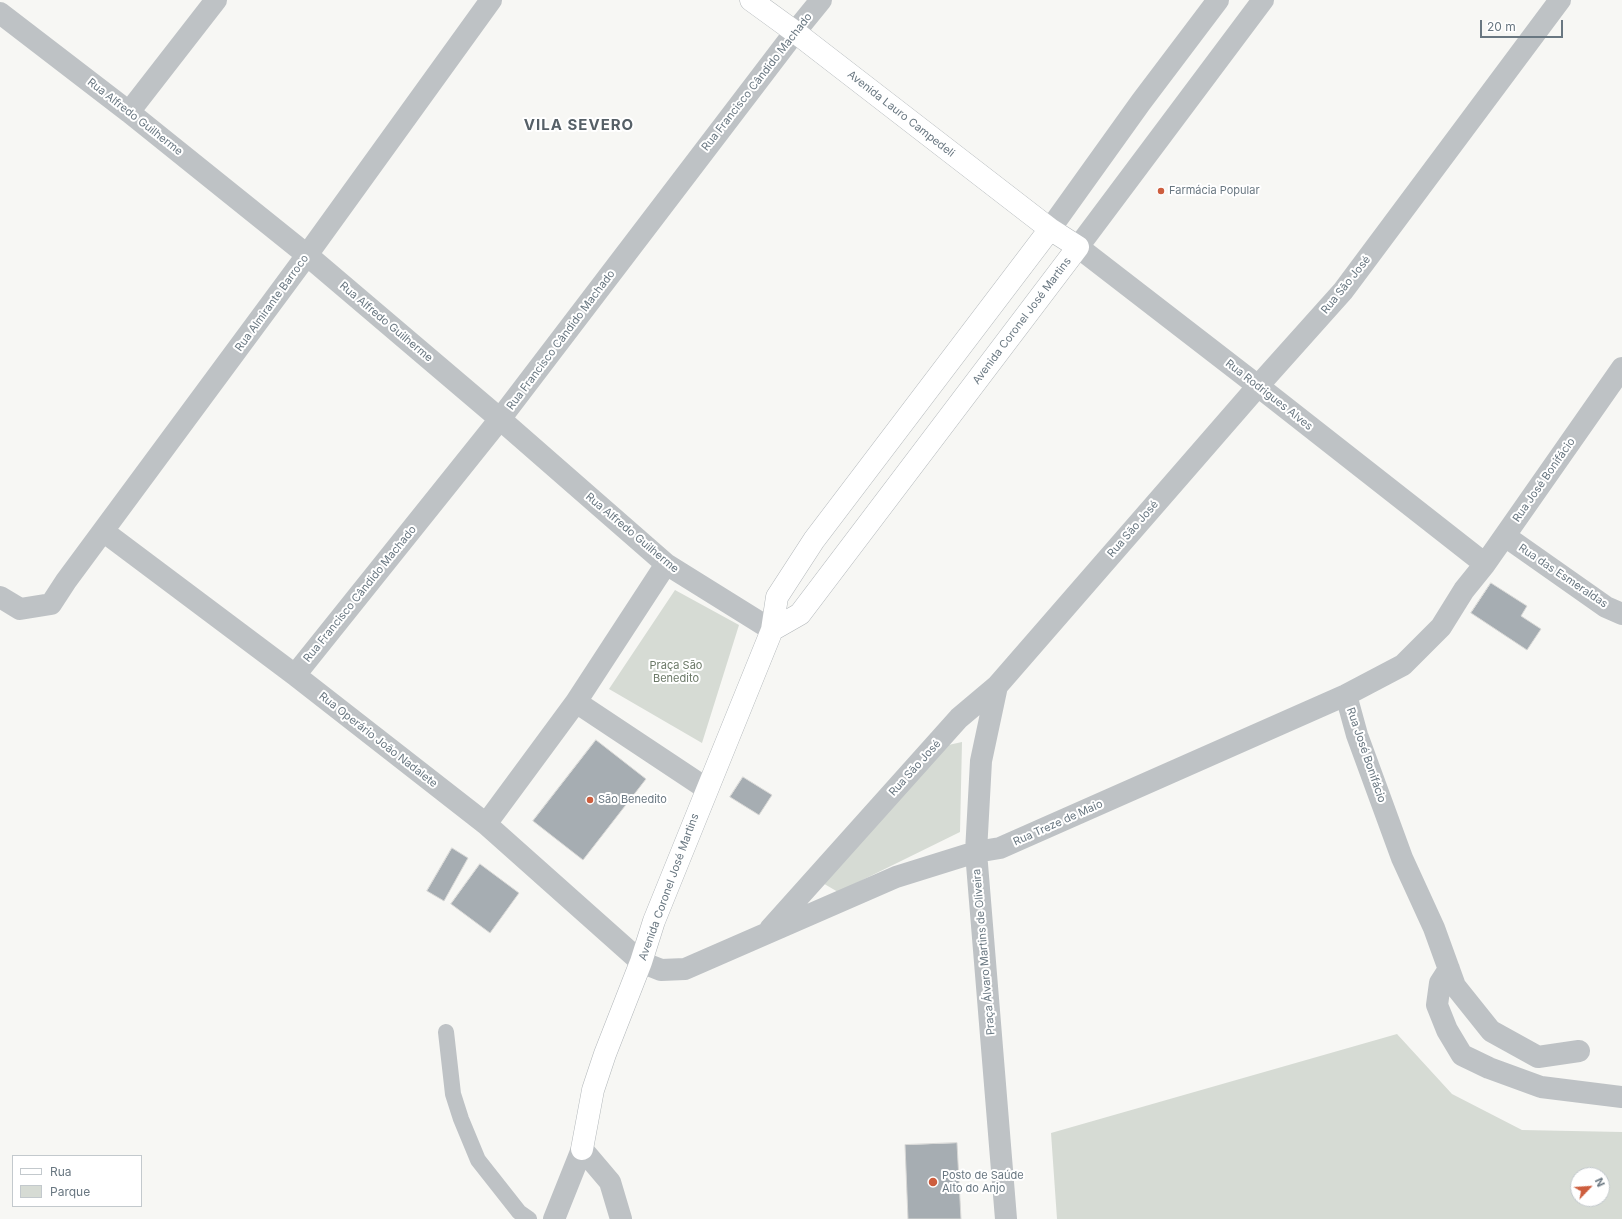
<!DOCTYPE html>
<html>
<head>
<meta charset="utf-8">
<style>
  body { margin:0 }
  #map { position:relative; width:1622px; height:1219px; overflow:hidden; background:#f7f7f4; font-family:Inter,sans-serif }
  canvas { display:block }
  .legend { position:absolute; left:12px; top:1155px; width:130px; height:52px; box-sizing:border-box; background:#fff; border:1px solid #c3c9cd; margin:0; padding:5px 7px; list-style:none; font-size:12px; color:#697781 }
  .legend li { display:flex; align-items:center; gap:8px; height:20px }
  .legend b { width:20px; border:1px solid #c3c9cd }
  .north { position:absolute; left:1570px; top:1167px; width:40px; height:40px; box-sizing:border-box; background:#fff; border:1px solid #c3c9cd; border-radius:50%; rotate:65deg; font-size:11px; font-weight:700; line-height:16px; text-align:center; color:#697781 }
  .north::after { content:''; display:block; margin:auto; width:14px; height:18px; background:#cd5e3e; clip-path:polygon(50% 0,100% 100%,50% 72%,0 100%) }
  .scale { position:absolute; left:1480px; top:20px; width:83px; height:18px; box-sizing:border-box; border:2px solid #697781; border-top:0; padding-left:5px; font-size:12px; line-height:14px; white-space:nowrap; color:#697781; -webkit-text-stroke:3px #fff; paint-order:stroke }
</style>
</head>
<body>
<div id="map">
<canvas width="1622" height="1219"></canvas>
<ul class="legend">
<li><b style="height:5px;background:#fff"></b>Rua</li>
<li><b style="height:11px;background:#d6dbd4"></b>Parque</li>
</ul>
<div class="north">N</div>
<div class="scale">20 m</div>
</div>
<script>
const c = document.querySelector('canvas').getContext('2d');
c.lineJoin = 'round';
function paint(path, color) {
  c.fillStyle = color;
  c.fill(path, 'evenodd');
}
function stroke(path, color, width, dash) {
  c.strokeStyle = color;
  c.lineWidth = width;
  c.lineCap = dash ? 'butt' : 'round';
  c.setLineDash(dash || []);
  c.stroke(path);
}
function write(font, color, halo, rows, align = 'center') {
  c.font = font + ' Inter,sans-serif';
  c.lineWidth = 4;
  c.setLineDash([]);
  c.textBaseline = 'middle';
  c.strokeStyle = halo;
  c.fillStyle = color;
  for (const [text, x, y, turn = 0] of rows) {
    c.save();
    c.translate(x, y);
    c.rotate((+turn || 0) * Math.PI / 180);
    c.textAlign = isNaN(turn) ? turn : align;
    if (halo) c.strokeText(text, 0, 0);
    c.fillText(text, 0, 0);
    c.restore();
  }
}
paint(new Path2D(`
  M 675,590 L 739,625 L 702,743 L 609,689 Z
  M 962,742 L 960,832 L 838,892 L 821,882 L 944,746 Z
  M 1397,1034 L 1452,1094 L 1522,1130 L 1622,1132 L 1622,1219 L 1057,1219 L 1051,1133 ZM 1578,1175 L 1602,1175 L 1602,1199 L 1578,1199 Z`), '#d6dbd4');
const building = new Path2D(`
  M 1491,583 L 1527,606 L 1521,616 L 1541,629 L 1527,650 L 1471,613 Z
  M 596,740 L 646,779 L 583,860 L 533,821 Z
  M 743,777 L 772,795 L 759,815 L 730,797 Z
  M 452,848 L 468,858 L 444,901 L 427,891 Z
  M 480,864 L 519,893 L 490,933 L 451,904 Z
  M 957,1143 L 961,1219 L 908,1219 L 905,1145 Z`);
paint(building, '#a6adb2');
stroke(building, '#d8d8d6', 1);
const secondary = new Path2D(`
  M 751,0 L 795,32 L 1050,229 L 1078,247 L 800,614 L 772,630
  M 582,1149 L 593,1090 L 605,1054 L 641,962 L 654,921 L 772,630 L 777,597 L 814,540 L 1050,229`);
stroke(secondary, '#b1b6b9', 23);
stroke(new Path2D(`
  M 446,1032 L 453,1094 L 461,1119 L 478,1160 L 519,1212 L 529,1219`), '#bec2c5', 16);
stroke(new Path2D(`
  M 1263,0 L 1078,247 L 1258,386 L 1485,564
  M 0,13 L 129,112 L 307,255 L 500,419 L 666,564 L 772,630
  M 129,112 L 216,0
  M 1050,229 L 1141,102 L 1218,0
  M 103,531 L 295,675 L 486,824 L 641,962 L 661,970 L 685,969 L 896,877 L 976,852 L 1000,848 L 1346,695 L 1403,665 L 1441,627 L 1464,590 L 1485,564 L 1622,368
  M 1505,536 L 1606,607 L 1622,614
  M 0,597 L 20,609 L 51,604 L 66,581 L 307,255 L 491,0
  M 295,675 L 500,419 L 795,32 L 821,0
  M 997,686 L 981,761 L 976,852 L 1006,1219
  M 1346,695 L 1357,735 L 1402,858 L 1434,928 L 1455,986 L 1491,1031 L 1538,1057 L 1579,1051
  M 576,702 L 707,789
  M 486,824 L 576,702 L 666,564
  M 770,929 L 959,718 L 997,686 L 1258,386 L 1343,291 L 1560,0
  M 1449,969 L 1440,983 L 1437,1005 L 1447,1030 L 1462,1055 L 1489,1068 L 1541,1087 L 1622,1097
  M 554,1219 L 582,1149 L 610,1182 L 621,1219`), '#bec2c5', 22);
stroke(secondary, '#fff', 22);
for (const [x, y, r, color] of [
  [1161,191,4,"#cd5e3e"],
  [590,800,4,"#cd5e3e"],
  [933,1182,5,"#cd5e3e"]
]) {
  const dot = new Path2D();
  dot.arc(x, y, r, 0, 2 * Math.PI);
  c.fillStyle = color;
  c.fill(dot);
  stroke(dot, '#fff', 1.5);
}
write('11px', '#697781', '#fff', [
  ["Rua Francisco Cândido Machado",757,82,-52],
  ["Avenida Lauro Campedeli",901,114,38],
  ["Rua Alfredo Guilherme",135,117,38],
  ["Rua São José",1346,285,-51],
  ["Rua Almirante Barroco",272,303,-54],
  ["Avenida Coronel José Martins",1022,321,-53],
  ["Rua Alfredo Guilherme",386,322,40],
  ["Rua Francisco Cândido Machado",561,340,-53],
  ["Rua Rodrigues Alves",1269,395,38],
  ["Rua José Bonifácio",1544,480,-55],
  ["Rua São José",1133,529,-49],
  ["Rua Alfredo Guilherme",632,533,40],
  ["Rua das Esmeraldas",1563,576,34],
  ["Rua Francisco Cândido Machado",360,594,-51],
  ["Rua Operário João Nadalete",378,740,38],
  ["Rua José Bonifácio",1366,755,71],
  ["Rua São José",915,768,-48],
  ["Rua Treze de Maio",1058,823,-24],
  ["Avenida Coronel José Martins",669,887,-70],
  ["Praça Álvaro Martins de Oliveira",984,952,-95]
]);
write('11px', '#697781', '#fff', [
  ["Farmácia Popular",1169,191],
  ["São Benedito",598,800],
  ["Posto de Saúde",942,1176],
  ["Alto do Anjo",942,1189]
], 'left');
write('11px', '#6b7967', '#fff', [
  ["Praça São",676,666],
  ["Benedito",676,679]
]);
c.letterSpacing = '1px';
write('bold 15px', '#566067', '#fff', [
  ["VILA SEVERO",579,125]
]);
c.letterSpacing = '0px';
</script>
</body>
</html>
